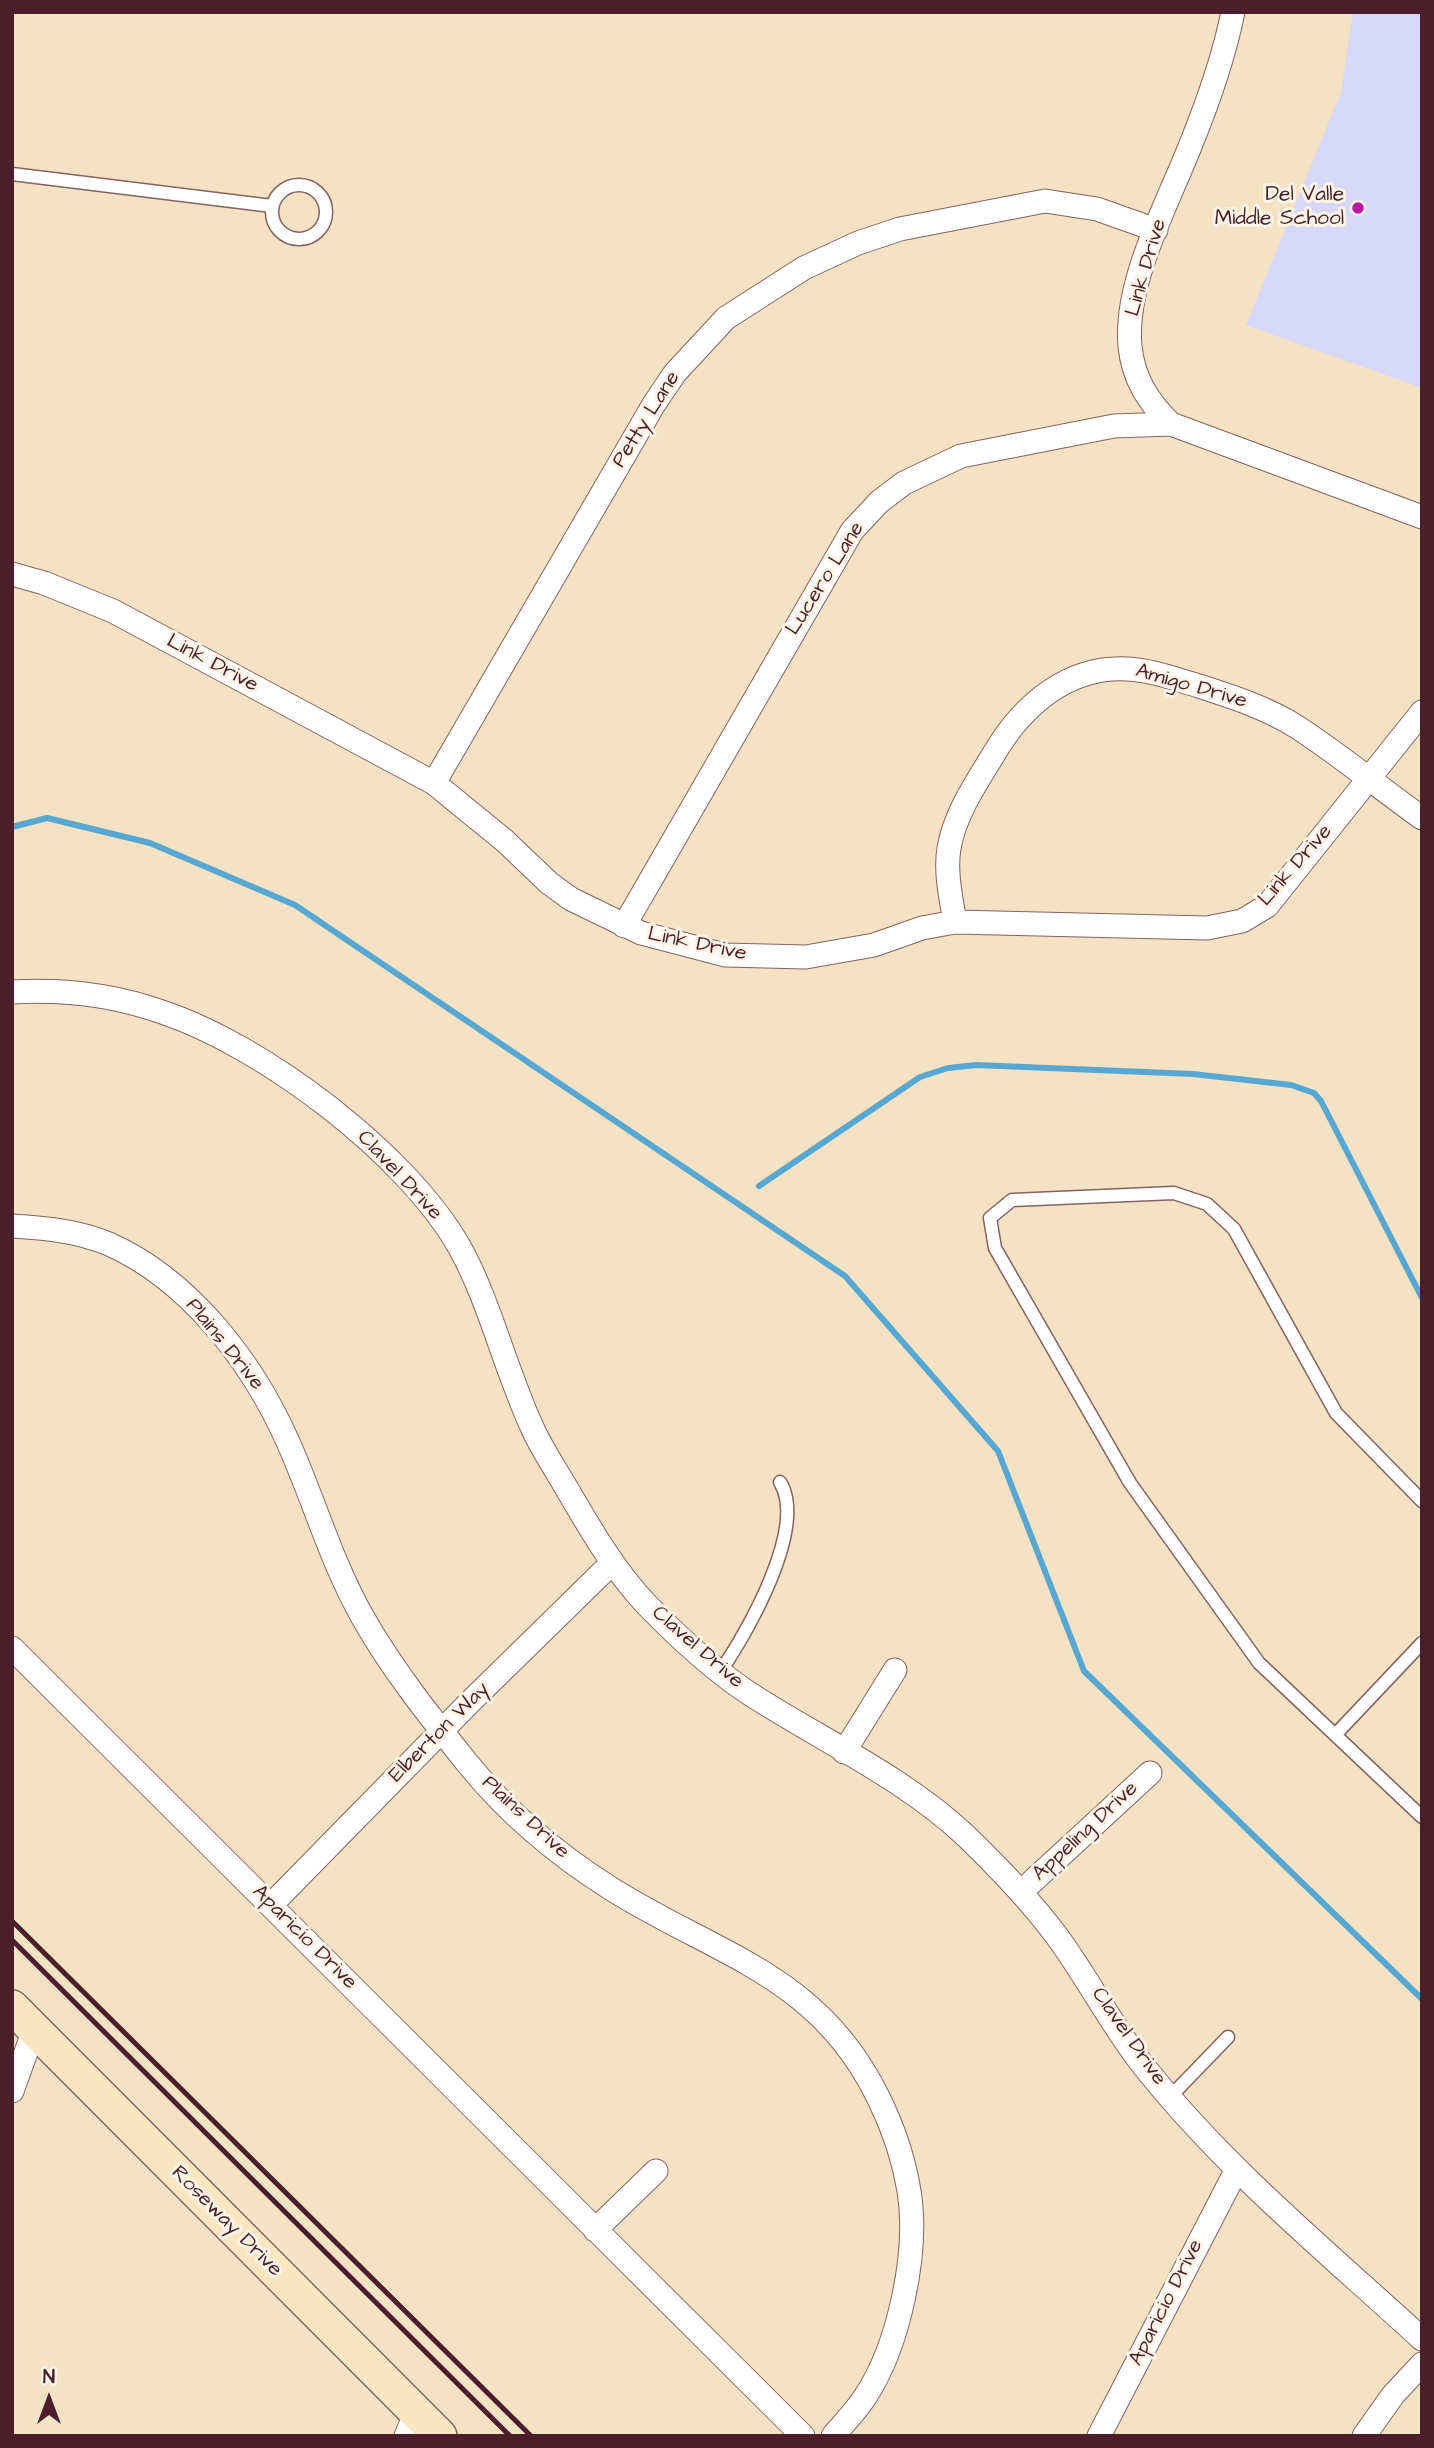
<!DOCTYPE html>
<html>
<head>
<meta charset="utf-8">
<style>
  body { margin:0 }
  #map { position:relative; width:1434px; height:2448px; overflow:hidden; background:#f3e2c4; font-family:"Architects Daughter",sans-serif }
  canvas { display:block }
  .frame { position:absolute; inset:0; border:14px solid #4a1f2b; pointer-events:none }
  .north { position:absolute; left:14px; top:2364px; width:70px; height:70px; -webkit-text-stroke:5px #fcf5e5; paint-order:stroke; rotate:0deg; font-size:19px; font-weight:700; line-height:28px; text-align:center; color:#4a1f2b }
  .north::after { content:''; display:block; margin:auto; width:24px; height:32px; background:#4a1f2b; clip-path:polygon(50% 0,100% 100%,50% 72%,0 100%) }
</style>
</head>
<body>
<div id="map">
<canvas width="1434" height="2448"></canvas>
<div class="frame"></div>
<div class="north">N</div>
</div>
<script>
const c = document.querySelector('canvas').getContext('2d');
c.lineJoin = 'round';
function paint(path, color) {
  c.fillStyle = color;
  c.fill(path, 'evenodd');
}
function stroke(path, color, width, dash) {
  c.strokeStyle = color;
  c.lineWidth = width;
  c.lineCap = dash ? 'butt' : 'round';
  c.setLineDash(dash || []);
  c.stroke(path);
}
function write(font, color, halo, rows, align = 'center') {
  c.font = font + ' "Architects Daughter",sans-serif';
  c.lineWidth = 6;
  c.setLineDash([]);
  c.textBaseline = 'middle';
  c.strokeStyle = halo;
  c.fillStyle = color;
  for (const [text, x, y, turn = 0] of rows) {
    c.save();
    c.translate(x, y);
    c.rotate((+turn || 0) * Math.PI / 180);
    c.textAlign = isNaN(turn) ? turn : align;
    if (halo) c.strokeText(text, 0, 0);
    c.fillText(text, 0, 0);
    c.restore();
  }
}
paint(new Path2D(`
  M 1353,12 L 1422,12 L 1422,388 L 1246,325 L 1341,92 Z`), '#d7d7f8');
stroke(new Path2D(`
  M 12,827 L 47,818 L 150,843 L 295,905 L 845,1276 L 998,1451 L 1084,1671 L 1422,1999
  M 759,1186 L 920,1077 L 948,1068 L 976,1065 L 1193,1074 L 1291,1085 L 1314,1093 L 1321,1101 L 1422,1298`), '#56a7d1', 6);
const lane = new Path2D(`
  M 12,174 L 272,206
  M272 212a27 27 0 1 1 54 0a27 27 0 1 1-54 0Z
  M 1422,1501 L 1336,1413 L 1234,1229 L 1207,1204 L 1174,1193 L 1012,1200 L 990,1218 L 995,1248 L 1130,1483 L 1259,1663 L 1422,1817
  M 720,1672 C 747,1633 808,1527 780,1482
  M 1335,1735 L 1422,1643
  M 1170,2097 L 1228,2037`);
const street = new Path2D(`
  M 1233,12 C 1224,57 1208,102 1191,144 C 1168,203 1124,282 1130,346 C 1133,378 1148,402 1171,424 L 1422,517
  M 12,574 L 44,583 L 113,611 L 434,783 L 505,841 L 549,883 L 571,899 L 641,933 L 725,955 L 806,957 L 874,945 L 922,928 L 955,922 L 1207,928 L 1242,921 L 1267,906 L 1422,712
  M 434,783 L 654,404 L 675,373 L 726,318 L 804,268 L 858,243 L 900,229 L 1045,201 L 1097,209 L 1156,230
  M 955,922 C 951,898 945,872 949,848 C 955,813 977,782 995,752 C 1023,705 1068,666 1127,669 C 1151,670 1175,679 1199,686 C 1233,697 1267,708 1297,727 C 1340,755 1380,788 1422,818
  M 624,926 L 852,531 L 879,502 L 904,483 L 961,456 L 1114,426 L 1171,424
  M 12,992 C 63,989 114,995 162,1012 C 264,1046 407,1154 460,1248 C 489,1300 506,1371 532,1427 C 541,1448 555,1468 567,1489 C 591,1530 614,1570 647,1605 C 678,1637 710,1667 747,1692 C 819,1739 904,1777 967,1837 C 999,1868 1029,1899 1056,1935 C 1088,1978 1112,2027 1146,2069 C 1227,2170 1327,2252 1422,2339
  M 12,1226 C 45,1228 78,1231 109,1244 C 190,1280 253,1363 288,1442 C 314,1500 331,1561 362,1616 C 391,1668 431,1718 468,1764 C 507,1812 558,1855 610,1888 C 716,1955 818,1974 878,2097 C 892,2125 904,2160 909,2191 C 919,2252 899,2346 865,2397 C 856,2411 844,2423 833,2436
  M 12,1648 L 803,2436
  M 844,1752 L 895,1670
  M 1022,1891 L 1150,1773
  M 271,1905 L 469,1703 L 611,1564
  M 12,2091 L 34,2030
  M 595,2230 L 656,2171
  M 406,2436 L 416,2412
  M 1099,2436 L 1236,2171
  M 1364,2436 L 1393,2395 L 1422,2364`);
const secondary = new Path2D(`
  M 12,2007 L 440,2436`);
stroke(lane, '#856361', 15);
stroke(street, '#856361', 25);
stroke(secondary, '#856361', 36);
stroke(lane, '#fff', 12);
stroke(street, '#fff', 23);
stroke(secondary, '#fbe6c4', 33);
stroke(new Path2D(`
  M 12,1921 L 531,2436
  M 12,1940 L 510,2436`), '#4a1f2b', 5);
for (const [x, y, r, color] of [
  [1358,208,7,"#b5179e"]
]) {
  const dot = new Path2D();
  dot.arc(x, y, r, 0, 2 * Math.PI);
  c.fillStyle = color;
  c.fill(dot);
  stroke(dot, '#fcf5e5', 2.5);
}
write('21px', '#4a1f2b', '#fcf5e5', [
  ["Del Valle",1344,196],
  ["Middle School",1344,220]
], 'right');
write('21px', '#4a1f2b', '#fcf5e5', [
  ["Link Drive",1147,268,-74],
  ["Petty Lane",647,420,-58],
  ["Lucero Lane",826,579,-58],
  ["Link Drive",212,664,28],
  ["Amigo Drive",1191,687,16],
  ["Link Drive",1296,866,-49],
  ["Link Drive",697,945,12],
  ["Clavel Drive",399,1176,47],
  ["Plains Drive",224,1345,51],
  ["Clavel Drive",697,1648,41],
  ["Elberton Way",440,1733,-45],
  ["Plains Drive",525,1818,43],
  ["Appeling Drive",1086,1832,-43],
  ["Aparicio Drive",304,1938,45],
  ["Clavel Drive",1128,2037,55],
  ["Roseway Drive",226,2222,45],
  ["Aparicio Drive",1167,2303,-63]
]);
</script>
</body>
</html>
